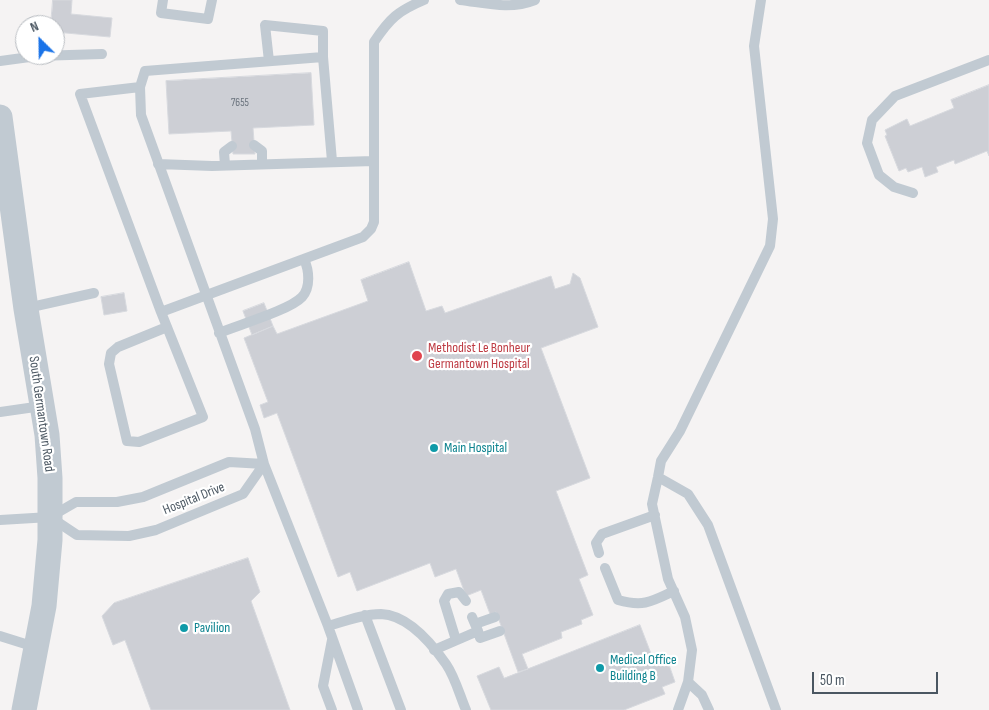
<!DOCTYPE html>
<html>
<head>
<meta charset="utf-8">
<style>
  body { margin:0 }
  #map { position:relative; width:989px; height:710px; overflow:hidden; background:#f5f3f3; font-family:"Sofia Sans Condensed",sans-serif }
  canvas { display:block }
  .north { position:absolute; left:15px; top:15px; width:50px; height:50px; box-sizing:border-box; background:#fff; border:1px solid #b7bbc0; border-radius:50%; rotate:337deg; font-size:14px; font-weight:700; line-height:20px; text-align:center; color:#4a5661 }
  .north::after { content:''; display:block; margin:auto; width:18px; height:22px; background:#1a73e8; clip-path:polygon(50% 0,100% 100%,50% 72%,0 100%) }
  .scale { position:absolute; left:812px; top:672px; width:126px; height:22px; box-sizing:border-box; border:2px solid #4a5661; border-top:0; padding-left:6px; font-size:15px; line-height:18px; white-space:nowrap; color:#4a5661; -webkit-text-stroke:4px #fff; paint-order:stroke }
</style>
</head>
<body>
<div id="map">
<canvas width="989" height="710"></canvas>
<div class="north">N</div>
<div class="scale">50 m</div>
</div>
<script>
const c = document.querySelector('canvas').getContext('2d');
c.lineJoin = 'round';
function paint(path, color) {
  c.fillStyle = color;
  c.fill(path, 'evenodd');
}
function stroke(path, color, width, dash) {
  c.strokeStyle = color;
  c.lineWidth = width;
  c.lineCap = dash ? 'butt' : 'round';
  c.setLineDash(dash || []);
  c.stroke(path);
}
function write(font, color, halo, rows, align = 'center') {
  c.font = font + ' "Sofia Sans Condensed",sans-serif';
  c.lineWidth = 4.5;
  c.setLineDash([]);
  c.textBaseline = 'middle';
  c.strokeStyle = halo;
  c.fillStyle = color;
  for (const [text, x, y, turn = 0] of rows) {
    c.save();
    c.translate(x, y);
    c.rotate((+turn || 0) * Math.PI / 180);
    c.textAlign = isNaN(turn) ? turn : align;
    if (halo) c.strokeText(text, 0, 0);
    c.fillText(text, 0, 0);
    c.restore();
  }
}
const building = new Path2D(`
  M 53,0 L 72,0 L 71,14 L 112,18 L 110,37 L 55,32 L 55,25 L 51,25 Z
  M 311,73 L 314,125 L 253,128 L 255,154 L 233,154 L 231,131 L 169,134 L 166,81 Z
  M 989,85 L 989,156 L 987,151 L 955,164 L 954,160 L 936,167 L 938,172 L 925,177 L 922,167 L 908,172 L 906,168 L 899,171 L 885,136 L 887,135 L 885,130 L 907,119 L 910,126 L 954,108 L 951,100 Z
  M 409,262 L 426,311 L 442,306 L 445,313 L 551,276 L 555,289 L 570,284 L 573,273 L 580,278 L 598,327 L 541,348 L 590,478 L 556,491 L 588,575 L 579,579 L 593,615 L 581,620 L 582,624 L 561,632 L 562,638 L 522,654 L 528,669 L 518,672 L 496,612 L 490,614 L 481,590 L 466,596 L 456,569 L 435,577 L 430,563 L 357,591 L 350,572 L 338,577 L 277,413 L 264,418 L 260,405 L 268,402 L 244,338 L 273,326 L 277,334 L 368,301 L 361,280 Z
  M 124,293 L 127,311 L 104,315 L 101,297 Z
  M 264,303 L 273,326 L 252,335 L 243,311 Z
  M 248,558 L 260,592 L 251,601 L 290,710 L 151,710 L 125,640 L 113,645 L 102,616 L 114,603 Z
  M 640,625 L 655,664 L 667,659 L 675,682 L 662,687 L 665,694 L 624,710 L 491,710 L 477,676 L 499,667 L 504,678 Z`);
paint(building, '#cdcfd5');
stroke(building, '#d7d9de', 1);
stroke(new Path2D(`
  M 163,0 L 161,13 L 208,19 L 212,0
  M 460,0 C 486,3 510,10 535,0
  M 0,61 L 37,56 L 102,54
  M 269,61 L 265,25 L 323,31 L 323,57
  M 140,87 L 145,71 L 323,57 L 332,161
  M 254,145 L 262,151 L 262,164
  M 158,164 L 212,166 L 373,161
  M 225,165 L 224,152 L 232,146
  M 913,193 L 894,187 L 879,175 L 867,143 L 872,120 L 895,96 L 989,60
  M 27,308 L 94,293
  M 161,312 L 363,237 L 371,229 L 374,222 L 374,42 C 390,18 398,11 424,0
  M 167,327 L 118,347 L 111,353 L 109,364 L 127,441 L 139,442 L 203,417 L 161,312 L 80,94 L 140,87 L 141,115 L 255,429 L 264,464 L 328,626 C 345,621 363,614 381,614 C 408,615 432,644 446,664 C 455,677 460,696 466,710
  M 219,333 C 238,325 290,310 302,297 C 311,287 309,270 304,259
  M 0,412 L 42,406
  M 658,477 L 688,494 L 708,525 L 776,710
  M 53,519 L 77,535 L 129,536 L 156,530 L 243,494 L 264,464
  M 0,520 L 50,517 L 76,502 L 117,502 L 143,497 L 229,462 L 264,464
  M 599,553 L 596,543 L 602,534 L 655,515
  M 605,568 L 618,600 C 643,607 651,602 674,591
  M 365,615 L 401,710
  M 475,624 L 495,617
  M 328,626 L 358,710
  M 478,631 L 480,638 L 500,631
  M 0,636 L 35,647
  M 456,640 L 444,601 L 448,594 L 459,592 L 466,601
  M 434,650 L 478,631 L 472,617
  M 688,682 L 702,695 L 709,710
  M 332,710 L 323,686 L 332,640
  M 678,710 L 688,682 L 692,650 L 685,617 L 668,579 L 652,504 L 658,477 L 661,461 L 680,431 L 770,246 L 773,219 L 754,46 L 761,0`), '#c1cad2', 10);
stroke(new Path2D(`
  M 0,117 L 26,309 L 47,435 L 50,478 L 50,540 L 44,606 L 24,710`), '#c1cad2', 25);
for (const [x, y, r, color] of [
  [417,356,6,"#e0444e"],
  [434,448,5,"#0f9aa8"],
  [184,628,5,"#0f9aa8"],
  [600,668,5,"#0f9aa8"]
]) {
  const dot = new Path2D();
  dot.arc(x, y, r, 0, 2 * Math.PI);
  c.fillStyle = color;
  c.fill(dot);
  stroke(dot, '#fff', 2);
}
write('11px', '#6b747e', null, [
  ["7655",240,103]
]);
write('14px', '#be3a42', '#fff', [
  ["Methodist Le Bonheur",428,348],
  ["Germantown Hospital",428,364]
], 'left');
write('14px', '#4a5661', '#fff', [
  ["South Germantown Road",41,414,82],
  ["Hospital Drive",194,499,-22]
]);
write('14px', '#0d838f', '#fff', [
  ["Main Hospital",444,448],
  ["Pavilion",194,628],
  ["Medical Office",610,660],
  ["Building B",610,676]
], 'left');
</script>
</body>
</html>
